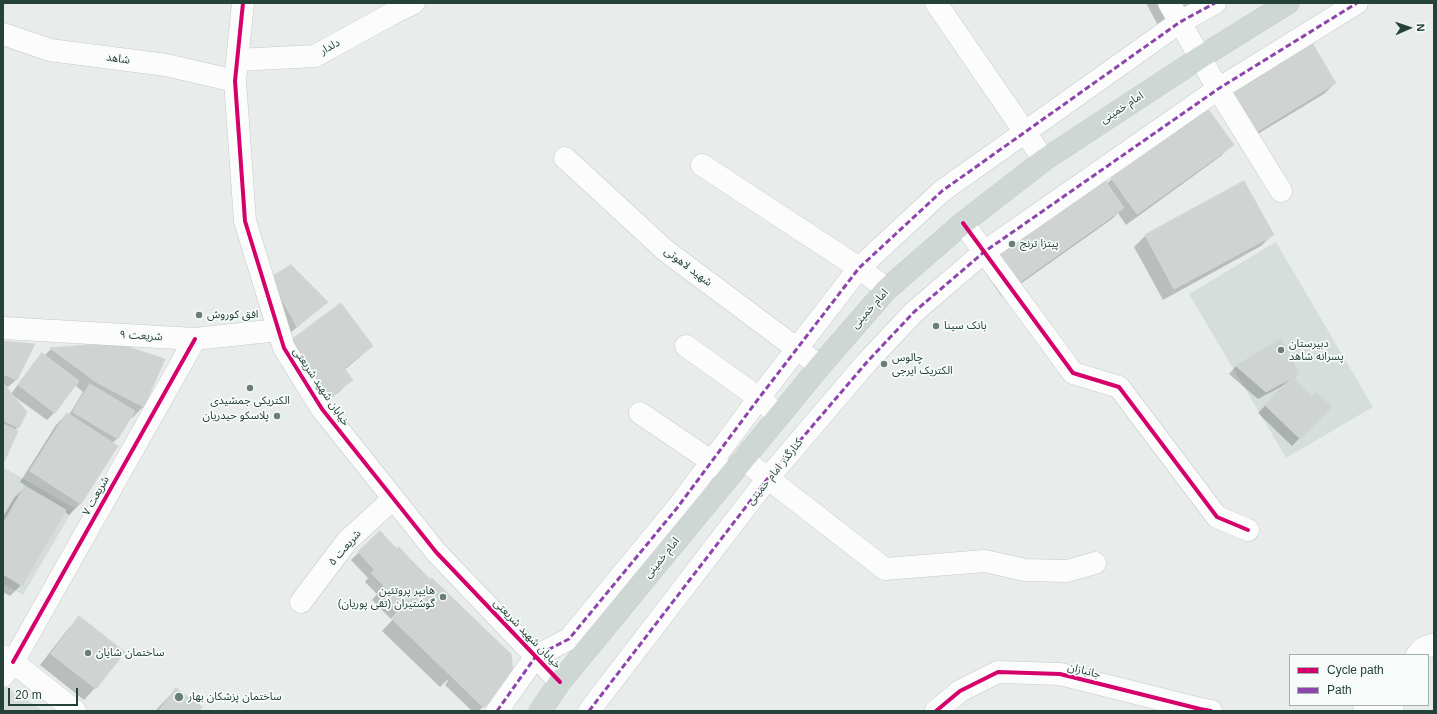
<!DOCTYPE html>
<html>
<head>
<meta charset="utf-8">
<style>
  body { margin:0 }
  #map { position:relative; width:1437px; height:714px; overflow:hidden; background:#e8edeb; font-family:Arial,sans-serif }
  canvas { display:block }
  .frame { position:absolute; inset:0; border:4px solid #24423a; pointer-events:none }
  .legend { position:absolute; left:1289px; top:654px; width:140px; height:52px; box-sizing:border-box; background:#f7fbf9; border:1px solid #a3b1ad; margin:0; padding:5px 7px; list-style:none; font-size:12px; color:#24423a }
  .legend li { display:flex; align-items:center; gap:8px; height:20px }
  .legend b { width:20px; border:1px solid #a3b1ad }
  .north { position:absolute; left:1389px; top:8px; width:40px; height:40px; -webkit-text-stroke:3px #f7fbf9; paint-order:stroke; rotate:88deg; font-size:11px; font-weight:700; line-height:16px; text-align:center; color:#24423a }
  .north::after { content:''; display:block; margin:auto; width:14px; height:18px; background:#24423a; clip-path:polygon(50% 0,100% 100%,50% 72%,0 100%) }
  .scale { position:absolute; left:8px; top:688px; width:70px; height:18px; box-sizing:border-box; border:2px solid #24423a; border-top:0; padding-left:5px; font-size:12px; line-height:14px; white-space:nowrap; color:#24423a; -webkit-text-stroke:3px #f7fbf9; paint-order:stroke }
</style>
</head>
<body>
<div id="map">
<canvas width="1437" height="714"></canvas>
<div class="frame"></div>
<ul class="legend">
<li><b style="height:5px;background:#d6006c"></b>Cycle path</li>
<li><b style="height:5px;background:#8e44ad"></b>Path</li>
</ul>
<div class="north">N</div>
<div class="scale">20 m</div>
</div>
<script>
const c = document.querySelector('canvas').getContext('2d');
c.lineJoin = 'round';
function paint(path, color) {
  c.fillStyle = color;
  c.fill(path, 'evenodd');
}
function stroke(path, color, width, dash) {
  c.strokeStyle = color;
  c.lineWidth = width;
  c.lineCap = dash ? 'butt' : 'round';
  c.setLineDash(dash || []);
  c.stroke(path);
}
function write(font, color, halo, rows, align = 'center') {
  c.font = font + ' Arial,"Noto Sans Arabic",sans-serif';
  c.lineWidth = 3.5;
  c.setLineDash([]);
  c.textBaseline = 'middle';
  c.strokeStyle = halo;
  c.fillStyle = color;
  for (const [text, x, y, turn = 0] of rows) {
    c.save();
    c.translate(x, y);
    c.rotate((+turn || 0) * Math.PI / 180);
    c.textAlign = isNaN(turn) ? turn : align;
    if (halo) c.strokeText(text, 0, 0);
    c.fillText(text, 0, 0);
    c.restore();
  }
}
paint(new Path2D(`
  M 1276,242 L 1373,407 L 1286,458 L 1189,294 Z
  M 3,467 L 74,508 L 23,595 L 3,584 Z
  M 3,685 L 44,711 L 3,711 Z`), '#d6dedb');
paint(new Path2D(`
  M 1146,3 L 1212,3 L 1161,31 Z
  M 1311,43 L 1335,83 L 1324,94 L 1241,144 Z
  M 1232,145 L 1221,156 L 1126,225 L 1118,213 L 1112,219 L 1002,297 L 981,266 L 1106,184 L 1112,179 Z
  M 1244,182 L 1272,235 L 1261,246 L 1163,300 L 1134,247 L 1145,236 Z
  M 263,286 L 327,302 L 289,334 Z
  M 1281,341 L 1298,374 L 1293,379 L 1312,398 L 1330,407 L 1292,446 L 1258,413 L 1286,384 L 1258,399 L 1229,374 L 1236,366 Z
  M 3,342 L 34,344 L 16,380 L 8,387 L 3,385 L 11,394 L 35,362 L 42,354 L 44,356 L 51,349 L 117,344 L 164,360 L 143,407 L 132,418 L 130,417 L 117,439 L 112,443 L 81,503 L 69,515 L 64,511 L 21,585 L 10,596 L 3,592 L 3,517 L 14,498 L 26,486 L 20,482 L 56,425 L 67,414 L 69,415 L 83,392 L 75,385 L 54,413 L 47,420 L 11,394 L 18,427 L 15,430 L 17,431 L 3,462 Z
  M 372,346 L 360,357 L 344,370 L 351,380 L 340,391 L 319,407 L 279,353 Z
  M 380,532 L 397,550 L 399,549 L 430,581 L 512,673 L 479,711 L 472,711 L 445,685 L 448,681 L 447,680 L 440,687 L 382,631 L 399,613 L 397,612 L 391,619 L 372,600 L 377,594 L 365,582 L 368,578 L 351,560 Z
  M 80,618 L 95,688 L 84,700 L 40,665 L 68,629 Z
  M 176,689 L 198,711 L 155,711 Z`), '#0003');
const building = new Path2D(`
  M 1175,3 L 1197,3 L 1180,12 Z
  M 1311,41 L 1336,83 L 1253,134 L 1227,92 Z
  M 1208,109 L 1234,145 L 1137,214 L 1111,178 Z
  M 1102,176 L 1124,208 L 1014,286 L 992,254 Z
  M 1244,181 L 1274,235 L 1174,289 L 1145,235 Z
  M 291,265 L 328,302 L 297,327 L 270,278 Z
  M 341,303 L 373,346 L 344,368 L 353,380 L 330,397 L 290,341 Z
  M 1281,339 L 1299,374 L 1266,392 L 1236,366 Z
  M 3,341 L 35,344 L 17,380 L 3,374 Z
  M 117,343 L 165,359 L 144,407 L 96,382 L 50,348 Z
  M 42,353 L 79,381 L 55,413 L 18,385 Z
  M 1292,377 L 1312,397 L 1316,392 L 1332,407 L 1300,439 L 1265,405 Z
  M 3,383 L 27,412 L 19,428 L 3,420 Z
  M 90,384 L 135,411 L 118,439 L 73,412 Z
  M 67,413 L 118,446 L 81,504 L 30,471 Z
  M 3,424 L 18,431 L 4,462 L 3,462 Z
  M 25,486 L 66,510 L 22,586 L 3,574 L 3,524 Z
  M 380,531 L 397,549 L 375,570 L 358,552 Z
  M 399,547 L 411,560 L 384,586 L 371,573 Z
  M 411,560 L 431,580 L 399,612 L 379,591 Z
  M 432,578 L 492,636 L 452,677 L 392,619 Z
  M 79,616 L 125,652 L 96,689 L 51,654 Z
  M 492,636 L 511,654 L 513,673 L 484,708 L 452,677 Z
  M 176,688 L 202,707 L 199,711 L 159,711 Z`);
paint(building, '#cfd4d2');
stroke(building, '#d1d6d4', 1);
const minor = new Path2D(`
  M 243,3 L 235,81 L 245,221 L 284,348 L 322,409 L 436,552 L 560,682
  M 936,3 L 1044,160
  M 1169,3 L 1218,89 L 1281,191
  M 3,34 L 50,50 L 166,65 L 235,81
  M 237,60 L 315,56 L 395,12 L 414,3
  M 565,158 L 666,251 L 820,366
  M 702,165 L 859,268 L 887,289
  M 963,223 L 1073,373 L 1119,387 L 1217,517 L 1248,530
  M 3,328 L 195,339 L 278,330
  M 686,346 L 759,398 L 770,408
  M 640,413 L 724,470
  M 743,459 L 885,569 L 985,561 L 1025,570 L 1067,571 L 1095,563
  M 301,602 L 347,541 L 393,499
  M 1417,655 L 1423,648 L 1434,644
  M 3,656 L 13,662 L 75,711
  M 3,676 L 13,662 L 195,339
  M 1388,705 L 1393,711
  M 497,711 L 536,656 L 569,639 L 677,508 L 759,398 L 859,268 L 942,191 L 1180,22 L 1215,3
  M 589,711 L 768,478 L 867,362 L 914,312 L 984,252 L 1218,89 L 1357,3
  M 936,711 L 960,691 L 998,672 L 1060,674 L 1200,709 L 1211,711
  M 1364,711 L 1370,705`);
const major = new Path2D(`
  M 540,711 L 560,682 L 779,416 L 820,366 L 887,289 L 963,223 L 1044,160 L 1201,57 L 1288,3`);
stroke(minor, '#c5cac8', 23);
stroke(major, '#c3ccc9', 23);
stroke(minor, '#fcfcfc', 22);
stroke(major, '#cfd7d5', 22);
stroke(new Path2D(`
  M 497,711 L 536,656 L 569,639 L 677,508 L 759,398 L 859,268 L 942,191 L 1180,22 L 1215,3
  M 589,711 L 768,478 L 867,362 L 914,312 L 984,252 L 1218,89 L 1357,3`), '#8e44ad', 3, [6, 3]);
stroke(new Path2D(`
  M 243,3 L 235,81 L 245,221 L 284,348 L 322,409 L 436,552 L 560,682
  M 963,223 L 1073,373 L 1119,387 L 1217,517 L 1248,530
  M 13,662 L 195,339
  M 936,711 L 960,691 L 998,672 L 1060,674 L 1200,709 L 1211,711`), '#d6006c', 4);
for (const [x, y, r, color] of [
  [1012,244,4,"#697e78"],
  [199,315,4,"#697e78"],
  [936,326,4,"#697e78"],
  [1281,350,4,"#697e78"],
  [884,364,4,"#697e78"],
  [250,388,4,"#697e78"],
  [277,416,4,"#697e78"],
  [443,597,4,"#697e78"],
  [88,653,4,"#697e78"],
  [179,697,5,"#697e78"]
]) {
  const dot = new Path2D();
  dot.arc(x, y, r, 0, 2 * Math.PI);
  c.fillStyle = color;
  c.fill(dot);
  stroke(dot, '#f7fbf9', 1.5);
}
write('11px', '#24423a', '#f7fbf9', [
  ["دلدار",330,47,-29],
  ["شاهد",118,59,8],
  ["امام خمینی",1122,108,-33],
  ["شهید لاهوتی",688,267,37],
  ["امام خمینی",870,309,-48],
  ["شریعت ۹",141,336,3],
  ["خیابان شهید شریعتی",321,387,56],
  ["کنارگذر امام خمینی",775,472,-51],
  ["شریعت ۷",96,496,-61],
  ["شریعت ۵",345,548,-49],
  ["امام خمینی",662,558,-51],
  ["خیابان شهید شریعتی",527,634,46],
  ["جانبازان",1084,671,14]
]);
write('11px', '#24423a', '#f7fbf9', [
  ["پیتزا ترنج",1020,244],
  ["افق کوروش",207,315],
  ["بانک سینا",944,326],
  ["دبیرستان",1289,344],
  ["پسرانه شاهد",1289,357],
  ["چالوس",892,358],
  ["الکتریک ایرجی",892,371],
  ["الکتریکی جمشیدی",250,401,"center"],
  ["پلاسکو حیدریان",269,416,"right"],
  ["هایپر پروتئین",435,591,"right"],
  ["گوشتیران (تقی پوریان)",435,604,"right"],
  ["ساختمان شایان",96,653],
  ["ساختمان پزشکان بهار",188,697]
], 'left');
</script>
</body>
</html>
